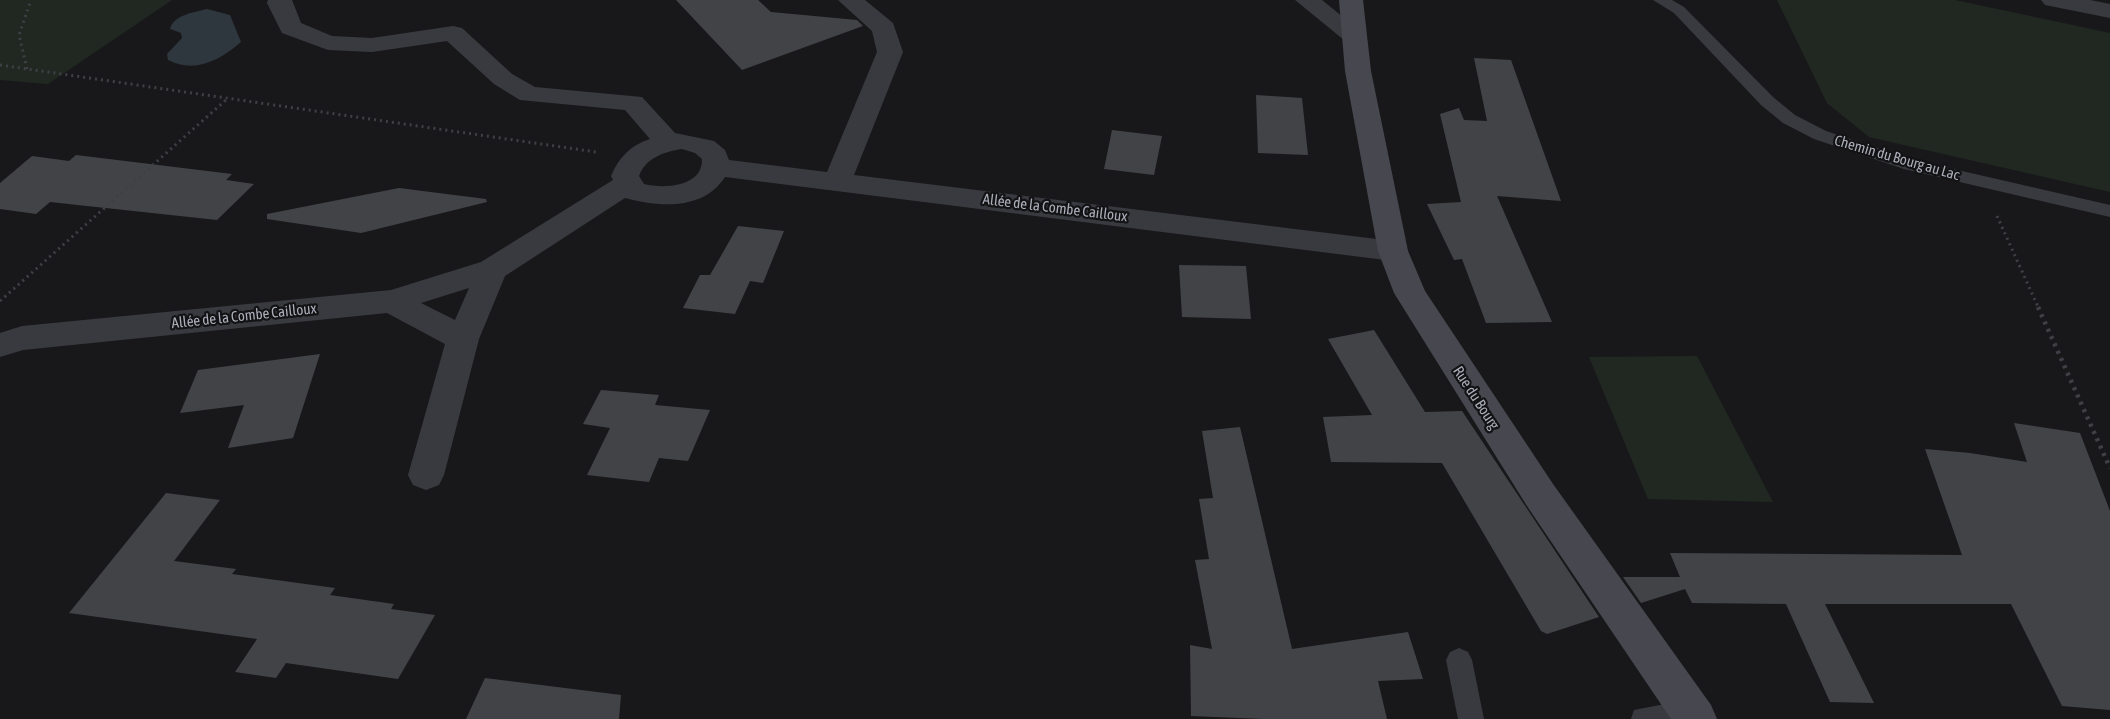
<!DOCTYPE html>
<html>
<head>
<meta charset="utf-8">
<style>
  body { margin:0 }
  canvas { display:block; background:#18181a }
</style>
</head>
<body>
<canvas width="2110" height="719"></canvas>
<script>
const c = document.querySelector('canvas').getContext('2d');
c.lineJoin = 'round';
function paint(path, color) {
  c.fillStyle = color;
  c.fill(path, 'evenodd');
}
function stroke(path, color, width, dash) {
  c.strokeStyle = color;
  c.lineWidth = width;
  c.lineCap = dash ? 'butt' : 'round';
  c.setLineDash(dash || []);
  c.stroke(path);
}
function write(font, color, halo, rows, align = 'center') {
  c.font = font + ' "Asap Condensed",sans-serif';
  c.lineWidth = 4.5;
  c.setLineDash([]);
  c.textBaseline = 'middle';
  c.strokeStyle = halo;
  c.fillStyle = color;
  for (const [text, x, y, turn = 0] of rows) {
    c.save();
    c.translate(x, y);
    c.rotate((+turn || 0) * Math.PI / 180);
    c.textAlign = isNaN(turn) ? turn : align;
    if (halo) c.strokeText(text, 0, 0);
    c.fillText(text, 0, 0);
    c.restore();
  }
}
paint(new Path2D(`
  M 0,0 L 172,0 L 48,84 L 0,80 Z
  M 1777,0 L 1955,0 L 2110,33 L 2110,192 L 1869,137 L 1827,103 Z
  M 1697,356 L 1773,502 L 1648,499 L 1589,357 Z`), '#202821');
paint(new Path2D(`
  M 207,9 L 230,15 L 241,42 C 220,60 195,74 168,60 L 167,54 L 182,38 L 181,33 L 170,29 C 173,15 195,12 207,9 Z`), '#2e363e');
paint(new Path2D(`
  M 676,0 L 758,0 L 771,12 L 857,20 L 863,26 L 742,70 Z
  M 1474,58 L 1511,60 L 1561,201 L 1497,196 L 1552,322 L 1486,323 L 1462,259 L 1454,260 L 1427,204 L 1461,202 L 1440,114 L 1459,108 L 1464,120 L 1487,121 Z
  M 1256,95 L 1302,98 L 1308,155 L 1258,153 Z
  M 1112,130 L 1162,136 L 1154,175 L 1104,169 Z
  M 76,155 L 232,174 L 226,180 L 254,184 L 217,220 L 50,202 L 36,214 L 0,209 L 0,183 L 32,156 L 69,161 Z
  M 399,188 L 486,199 L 487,202 L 361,233 L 267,219 L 267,214 Z
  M 738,226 L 784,231 L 763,283 L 750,281 L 735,314 L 683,308 L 700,275 L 710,275 Z
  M 1179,265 L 1246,266 L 1251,319 L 1182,317 Z
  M 1374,330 L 1425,412 L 1462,411 L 1599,617 L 1547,634 L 1541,631 L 1442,463 L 1331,462 L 1323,417 L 1372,415 L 1328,339 Z
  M 320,354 L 293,438 L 228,448 L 244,405 L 180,413 L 198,370 Z
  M 601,390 L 659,395 L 655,405 L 710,410 L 688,461 L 659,458 L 649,482 L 587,475 L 610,428 L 583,424 Z
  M 2014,423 L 2080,433 L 2110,511 L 2110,710 L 2062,706 L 2011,604 L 1825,604 L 1874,703 L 1830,702 L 1786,604 L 1692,603 L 1685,589 L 1641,603 L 1623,577 L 1680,577 L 1670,553 L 1962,555 L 1925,449 L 1970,453 L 2027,462 Z
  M 1240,427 L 1292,649 L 1408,632 L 1423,679 L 1378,681 L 1387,719 L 1264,719 L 1191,716 L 1190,645 L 1212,649 L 1195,560 L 1209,559 L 1199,499 L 1213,498 L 1202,431 Z
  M 166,493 L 220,500 L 174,561 L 236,569 L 232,574 L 335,588 L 330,595 L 394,604 L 391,609 L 435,615 L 398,679 L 286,663 L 276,678 L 235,672 L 257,639 L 69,613 Z
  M 485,678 L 621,695 L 619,719 L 466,719 Z`), '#424347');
stroke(new Path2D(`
  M 0,65 L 596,152
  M 27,69 L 19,35 L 31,0
  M 1997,216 L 2039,309
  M 0,301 L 227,99`), '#3f4046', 3, [2, 4]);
stroke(new Path2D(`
  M 2038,307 L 2110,468`), '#3f4046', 4.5, [3, 5]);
paint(new Path2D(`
  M 1653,0 L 1672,0 L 1684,7 L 1773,97 L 1795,115 L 1826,131 L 1914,160 L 2110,205 L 2110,217 L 1904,169 L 1814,139 L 1783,123 L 1761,105 L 1674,13 Z
  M 1459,648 L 1468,652 L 1472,660 L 1484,719 L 1458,719 L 1446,660 L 1450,652 Z
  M 1691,699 L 1700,703 L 1704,712 L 1701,719 L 1631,719 L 1634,710 Z`), '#393a3f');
paint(new Path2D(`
  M 268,0 L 292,0 L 301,23 L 332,36 L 372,38 L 453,26 L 462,28 L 512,74 L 535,87 L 642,97 L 675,133 L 714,141 L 725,150 L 729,160 L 827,172 L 877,52 L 872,31 L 838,0 L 865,0 L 893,23 L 903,52 L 854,175 L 1393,241 L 1404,244 L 1408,251 L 1404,258 L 1393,261 L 725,177 C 703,211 659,207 625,198 L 505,276 L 479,339 L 444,475 L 439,485 L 426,490 L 413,485 L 408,475 L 445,344 L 387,313 L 23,350 L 0,357 L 0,333 L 22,326 L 391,290 L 481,262 L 613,180 L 611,176 C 619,157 631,145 650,139 L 625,110 L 520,100 L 494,84 L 447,41 L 372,52 L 328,50 L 282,33 L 267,3 ZM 682,149 L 695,153 L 702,159 C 703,187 664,189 644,184 L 639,176 C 646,158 663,152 682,149 ZM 469,288 L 455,320 L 421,303 Z
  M 1295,0 L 1322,0 L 1365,35 L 1362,40 L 1353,42 L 1344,40 Z
  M 2041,0 L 2090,0 L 2110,4 L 2110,18 L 2045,5 Z`), '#393a3f');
paint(new Path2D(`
  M 1339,0 L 1363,0 L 1371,71 L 1408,251 L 1425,291 L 1553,484 L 1711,705 L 1717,719 L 1671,719 L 1527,506 L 1394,293 L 1378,251 L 1345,71 Z`), '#47484f');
write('15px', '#abaeb9', '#131315', [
  ["Chemin du Bourg au Lac",1897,158,16],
  ["Allée de la Combe Cailloux",1055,208,7],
  ["Allée de la Combe Cailloux",244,316,-6],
  ["Rue du Bourg",1476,398,57]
]);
</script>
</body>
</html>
